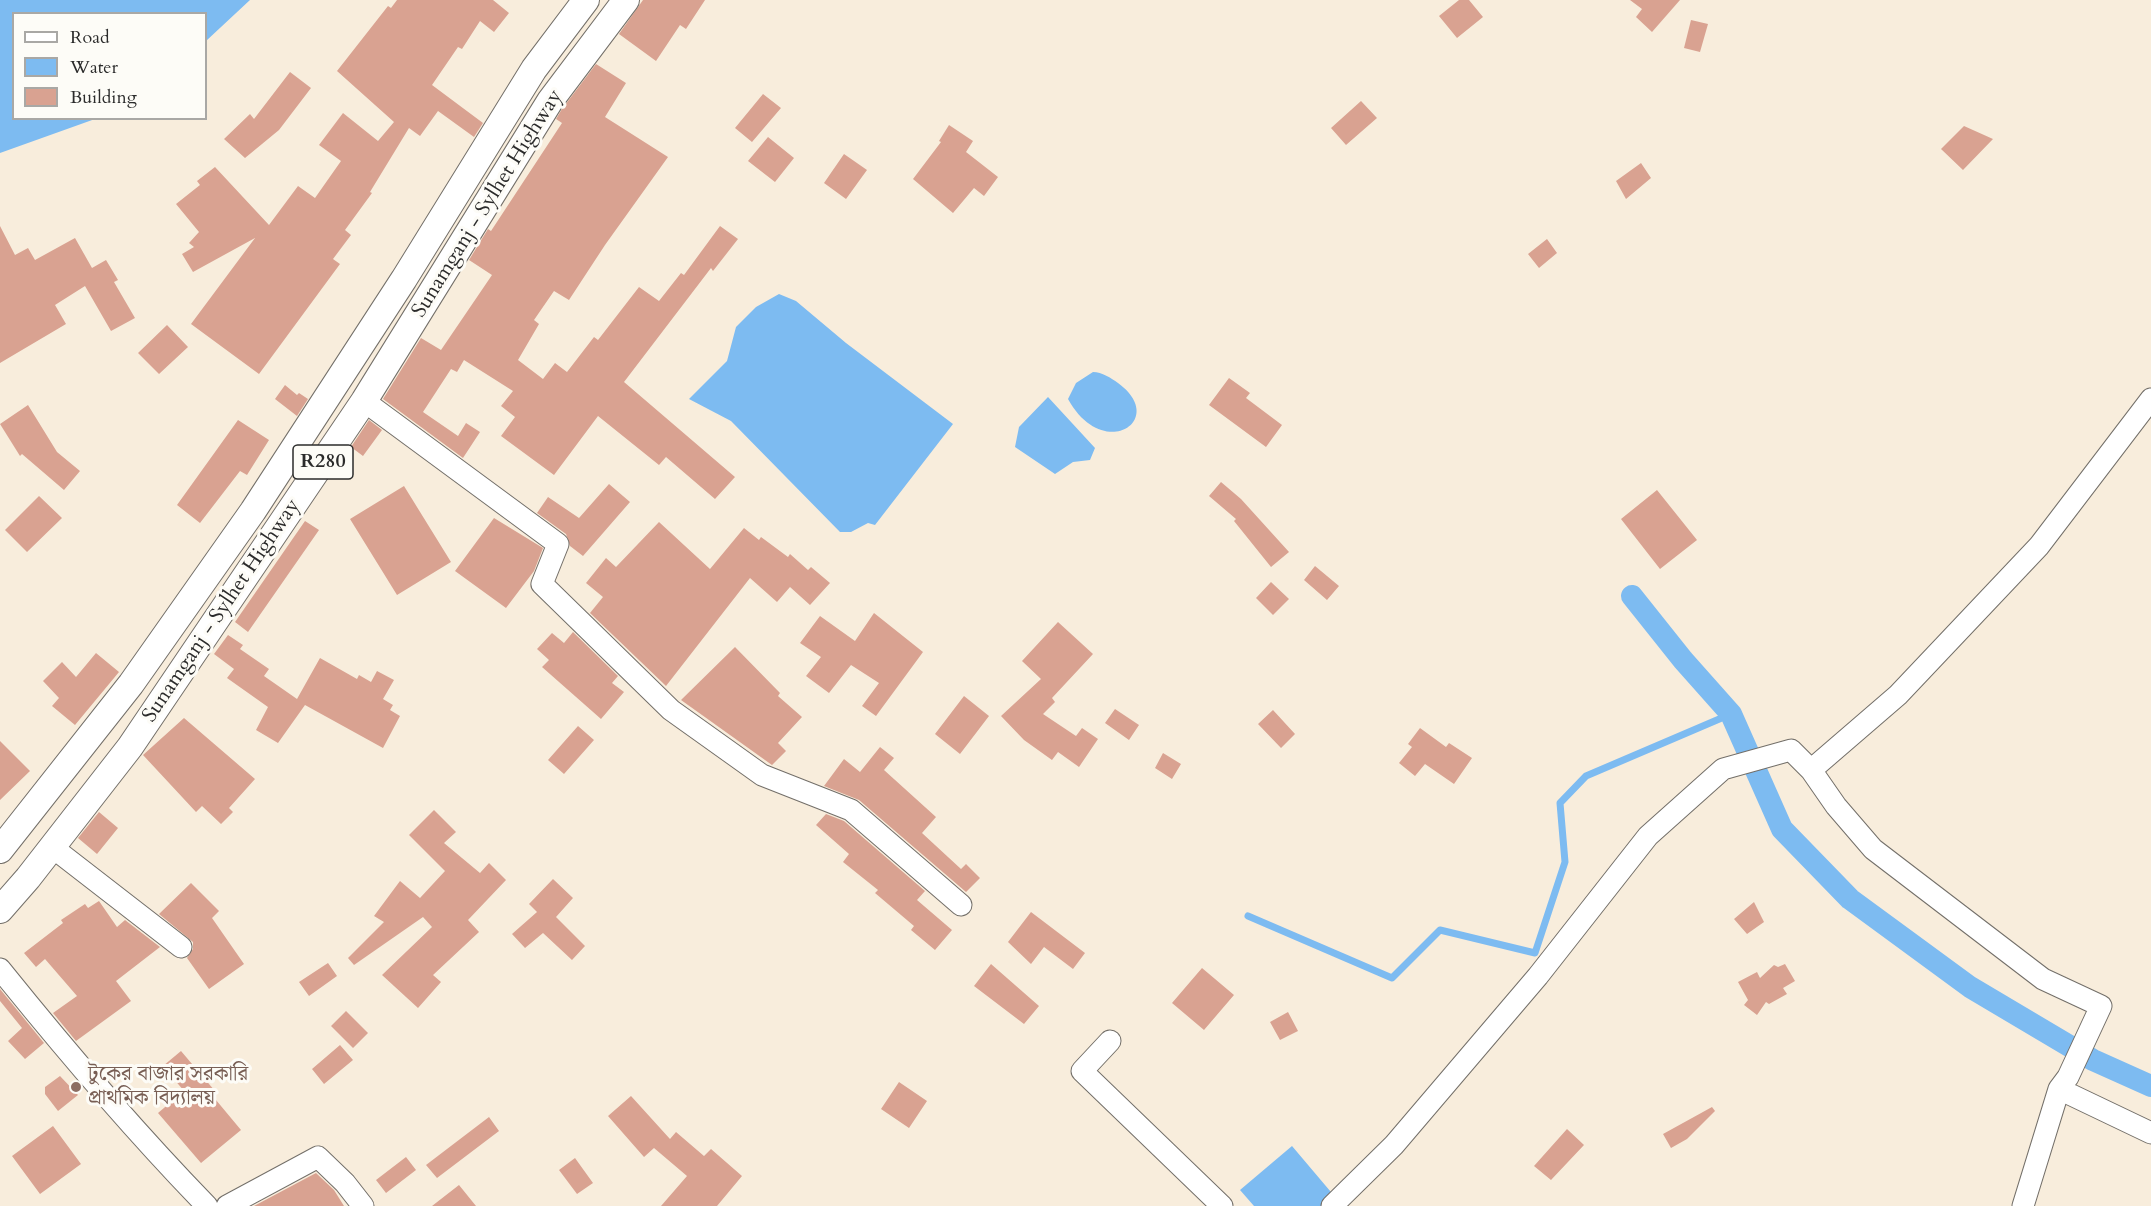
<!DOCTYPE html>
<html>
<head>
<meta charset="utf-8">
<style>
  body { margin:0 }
  #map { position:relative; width:2151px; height:1206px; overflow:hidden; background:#f8eddc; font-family:Cardo,serif }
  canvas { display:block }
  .legend { position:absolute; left:12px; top:12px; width:195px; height:108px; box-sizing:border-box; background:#fdfcf7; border:2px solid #a9a8a5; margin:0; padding:8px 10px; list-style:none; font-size:18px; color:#2b2b2b }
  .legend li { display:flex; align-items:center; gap:12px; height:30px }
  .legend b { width:30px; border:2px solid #a9a8a5 }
</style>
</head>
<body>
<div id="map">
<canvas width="2151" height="1206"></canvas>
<ul class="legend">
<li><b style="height:8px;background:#fff"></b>Road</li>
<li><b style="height:16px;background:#7dbbf1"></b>Water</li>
<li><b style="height:16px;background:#d9a291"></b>Building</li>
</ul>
</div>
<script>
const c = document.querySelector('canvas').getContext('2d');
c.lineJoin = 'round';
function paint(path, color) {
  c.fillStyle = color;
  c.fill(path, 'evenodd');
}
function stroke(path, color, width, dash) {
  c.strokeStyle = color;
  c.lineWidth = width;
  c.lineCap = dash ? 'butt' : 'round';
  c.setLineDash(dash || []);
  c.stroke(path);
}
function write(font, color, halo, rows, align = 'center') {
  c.font = font + ' Cardo,"Noto Serif Bengali",serif';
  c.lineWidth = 6;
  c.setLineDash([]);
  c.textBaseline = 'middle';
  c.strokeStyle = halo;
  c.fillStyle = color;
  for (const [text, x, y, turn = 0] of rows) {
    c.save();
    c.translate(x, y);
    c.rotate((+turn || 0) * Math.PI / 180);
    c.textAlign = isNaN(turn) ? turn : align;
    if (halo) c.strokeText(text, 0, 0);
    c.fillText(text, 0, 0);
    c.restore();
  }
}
paint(new Path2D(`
  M 0,0 L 250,0 L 206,41 L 206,14 L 14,14 L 14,118 L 95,119 L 0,153 Z
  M 779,294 L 796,301 L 846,343 L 953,424 L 875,525 L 868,523 L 851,532 L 840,532 L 731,421 L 689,399 L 727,361 L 736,327 L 756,307 Z
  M 1093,372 C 1102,372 1111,378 1118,383 C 1169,420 1103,463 1068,399 L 1076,383 Z
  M 1048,397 L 1095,448 L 1090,460 L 1073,462 L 1055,474 L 1015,447 L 1019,427 Z
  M 1292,1146 L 1336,1198 L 1327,1206 L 1254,1206 L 1240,1190 Z`), '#7dbbf1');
stroke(new Path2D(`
  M 1248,916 L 1392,978 L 1440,930 L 1535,953 L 1565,862 L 1560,803 L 1586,776 L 1731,714`), '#7dbbf1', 7);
stroke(new Path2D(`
  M 1632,596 L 1683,660 L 1731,714 L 1782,829 L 1850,899 L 1970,987 L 2093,1060 L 2151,1086`), '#7dbbf1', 22);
paint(new Path2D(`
  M 397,0 L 493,0 L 509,13 L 494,32 L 480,21 L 462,49 L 458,47 L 432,85 L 483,123 L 474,137 L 438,111 L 420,136 L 409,128 L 370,192 L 372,193 L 345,230 L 351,235 L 333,259 L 340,264 L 259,374 L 191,324 L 255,238 L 193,272 L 182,254 L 194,247 L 189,243 L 199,232 L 176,204 L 200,185 L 197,181 L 215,167 L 269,225 L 298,186 L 315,198 L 341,161 L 319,145 L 343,113 L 378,141 L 394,122 L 337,71 L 388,6 L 391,8 Z
  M 643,0 L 705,0 L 686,29 L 680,25 L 656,61 L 619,34 Z
  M 1459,0 L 1469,0 L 1483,17 L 1457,38 L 1439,16 Z
  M 1630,0 L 1680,0 L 1652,32 L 1636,17 L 1642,9 Z
  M 1691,20 L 1708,24 L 1700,52 L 1684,48 Z
  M 596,64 L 626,83 L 605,117 L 668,157 L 605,245 L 569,300 L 554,291 L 534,320 L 539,324 L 518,360 L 543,379 L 555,363 L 567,372 L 594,337 L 598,340 L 639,287 L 659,301 L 681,273 L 684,275 L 720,226 L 738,239 L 713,271 L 711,268 L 624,382 L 735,477 L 715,499 L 666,457 L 659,465 L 598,416 L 554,475 L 501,436 L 515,417 L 501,406 L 513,391 L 464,360 L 457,372 L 451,369 L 423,412 L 458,436 L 466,423 L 480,432 L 463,458 L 383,399 L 421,338 L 441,350 L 492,275 L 469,260 L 488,229 L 491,231 L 562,123 L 556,119 L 562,109 Z
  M 290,72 L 311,88 L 279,130 L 245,158 L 224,139 L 250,114 L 254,119 Z
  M 763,94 L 781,108 L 752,142 L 735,128 Z
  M 1361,101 L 1377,118 L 1346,145 L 1331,128 Z
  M 949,125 L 973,141 L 966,152 L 998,177 L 984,196 L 974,188 L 953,213 L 913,179 L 941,142 L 939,141 Z
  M 1964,126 L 1993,139 L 1963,170 L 1941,149 Z
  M 768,137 L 794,158 L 775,182 L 748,161 Z
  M 844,154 L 867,170 L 846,199 L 824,183 Z
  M 1641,163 L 1651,178 L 1626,199 L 1616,181 Z
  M 0,226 L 15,255 L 28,248 L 35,260 L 75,238 L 92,268 L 106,260 L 118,280 L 114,282 L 135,318 L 111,331 L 85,286 L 55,305 L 66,324 L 0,363 Z
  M 1547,239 L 1557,253 L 1539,268 L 1528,254 Z
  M 167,325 L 188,347 L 159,374 L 138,353 Z
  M 1229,378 L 1250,393 L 1246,398 L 1282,425 L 1266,447 L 1209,405 Z
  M 285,385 L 297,395 L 299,393 L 308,399 L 297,416 L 275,399 Z
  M 28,405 L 57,452 L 80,471 L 64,490 L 22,454 L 20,456 L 0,424 Z
  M 238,420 L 269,440 L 247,475 L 240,471 L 200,523 L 177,505 Z
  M 369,420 L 382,430 L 363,456 L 351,447 Z
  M 1221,482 L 1241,499 L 1289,552 L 1271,567 L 1234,521 L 1236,519 L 1209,496 Z
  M 609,484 L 630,502 L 583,556 L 570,546 L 566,534 L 537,513 L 548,497 L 579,518 Z
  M 404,486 L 451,562 L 397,595 L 350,519 Z
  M 1657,490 L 1697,540 L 1660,569 L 1621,519 Z
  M 39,496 L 62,518 L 27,552 L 5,530 Z
  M 494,518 L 543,548 L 534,571 L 506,608 L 455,571 Z
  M 305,521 L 319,530 L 248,632 L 235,622 Z
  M 659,522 L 710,569 L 744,528 L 759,540 L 761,537 L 788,557 L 790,554 L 808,570 L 811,567 L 830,583 L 810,605 L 790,587 L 777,602 L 750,578 L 666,686 L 590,613 L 603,597 L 586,583 L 606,558 L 616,567 Z
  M 1315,566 L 1339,586 L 1327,600 L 1304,580 Z
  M 1271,582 L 1289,599 L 1273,615 L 1256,598 Z
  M 874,613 L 923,652 L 876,716 L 862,706 L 879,683 L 851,665 L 829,693 L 806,676 L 821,657 L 800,643 L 820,616 L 855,641 Z
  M 1058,622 L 1093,654 L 1052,698 L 1055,702 L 1043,714 L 1076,736 L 1082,728 L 1098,739 L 1079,767 L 1058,752 L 1052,760 L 1024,740 L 1001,716 L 1041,679 L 1022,661 Z
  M 573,632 L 618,676 L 612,683 L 624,692 L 601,719 L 542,667 L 549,660 L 537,649 L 552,633 L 564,643 Z
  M 228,635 L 243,645 L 240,649 L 269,669 L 264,676 L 297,699 L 320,658 L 357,679 L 359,675 L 371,682 L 377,671 L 394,680 L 383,699 L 393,705 L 390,710 L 400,716 L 383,748 L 305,705 L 278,743 L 256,730 L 268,707 L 227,678 L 234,669 L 214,654 Z
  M 735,647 L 780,693 L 778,696 L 802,717 L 778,743 L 786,751 L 772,765 L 681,700 Z
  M 96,653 L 119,672 L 75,725 L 52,706 L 59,698 L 43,681 L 62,662 L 76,677 Z
  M 964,696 L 989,716 L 960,754 L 935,734 Z
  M 1115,709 L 1139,725 L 1129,740 L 1105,723 Z
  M 1273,710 L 1295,734 L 1281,748 L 1258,724 Z
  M 184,718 L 255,779 L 229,808 L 233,812 L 221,824 L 202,806 L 196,812 L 143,755 Z
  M 578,726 L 594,740 L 564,774 L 548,760 Z
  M 1420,728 L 1446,747 L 1449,743 L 1472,758 L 1454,784 L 1425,764 L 1415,776 L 1399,763 L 1412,747 L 1408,744 Z
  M 0,741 L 30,771 L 0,800 Z
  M 880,747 L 894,758 L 884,770 L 936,817 L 922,833 L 961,869 L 966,864 L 980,878 L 966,892 L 859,800 L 824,786 L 844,759 L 860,772 Z
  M 1163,753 L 1181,764 L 1172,779 L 1155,768 Z
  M 434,810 L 456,832 L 444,843 L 480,873 L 489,863 L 506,880 L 468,920 L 479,932 L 433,975 L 441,982 L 418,1008 L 382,975 L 432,927 L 423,917 L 354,965 L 348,958 L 384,922 L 374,916 L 400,881 L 420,898 L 445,871 L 409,835 Z
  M 99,812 L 118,828 L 97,854 L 78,838 Z
  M 826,814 L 844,821 L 925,891 L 917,900 L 952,930 L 935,950 L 911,930 L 914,926 L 875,893 L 878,890 L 843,862 L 849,854 L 816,825 Z
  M 553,879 L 573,898 L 556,917 L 585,946 L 572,960 L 543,933 L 525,948 L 512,934 L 537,912 L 529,904 Z
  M 191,883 L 219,911 L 212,918 L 244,964 L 209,989 L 187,958 L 193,949 L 193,942 L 159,914 Z
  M 99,901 L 117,927 L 125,920 L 160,947 L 116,981 L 131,1001 L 76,1041 L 53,1013 L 77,996 L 45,959 L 36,967 L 24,953 L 63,923 L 61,920 L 85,904 L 88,908 Z
  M 1754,902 L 1764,922 L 1747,934 L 1734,919 Z
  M 1031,912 L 1085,953 L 1073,969 L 1044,947 L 1031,964 L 1008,942 Z
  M 328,963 L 337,976 L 309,996 L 299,982 Z
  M 991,964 L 1039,1006 L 1024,1024 L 974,986 Z
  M 1785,964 L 1795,981 L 1783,988 L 1787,994 L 1769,1004 L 1766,1002 L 1757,1015 L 1744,1005 L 1748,1000 L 1738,982 L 1757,972 L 1760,978 L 1774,965 L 1778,967 Z
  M 1202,968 L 1234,995 L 1204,1030 L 1172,1003 Z
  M 0,989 L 44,1043 L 25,1059 L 8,1041 L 22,1028 L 0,1001 Z
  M 346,1011 L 368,1033 L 353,1048 L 331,1026 Z
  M 1288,1012 L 1298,1031 L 1280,1040 L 1270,1022 Z
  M 340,1045 L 353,1060 L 324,1084 L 312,1069 Z
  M 181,1051 L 215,1091 L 211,1094 L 241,1130 L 201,1163 L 158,1113 L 184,1091 L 163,1066 Z
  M 60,1076 L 78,1095 L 58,1111 L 45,1094 L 45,1087 Z
  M 899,1082 L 927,1101 L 909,1128 L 881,1109 Z
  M 631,1096 L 670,1139 L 676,1132 L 704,1156 L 711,1149 L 742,1176 L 717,1206 L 661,1206 L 687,1176 L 654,1148 L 644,1157 L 608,1116 Z
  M 1712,1107 L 1715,1111 L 1687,1139 L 1671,1148 L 1663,1134 Z
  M 489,1117 L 499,1131 L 437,1178 L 426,1165 Z
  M 53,1126 L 81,1164 L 40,1194 L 12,1156 Z
  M 1567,1129 L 1584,1145 L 1551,1180 L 1534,1166 Z
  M 406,1157 L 416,1170 L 386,1193 L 376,1180 Z
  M 575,1158 L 593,1183 L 577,1194 L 559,1170 Z
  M 316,1173 L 334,1190 L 344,1206 L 254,1206 Z
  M 459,1185 L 476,1206 L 432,1206 Z`), '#d9a291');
const minor = new Path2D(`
  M 2151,399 L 2039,546 L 1898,695 L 1811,770 L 1836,806 L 1873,849 L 2043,979 L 2101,1006 L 2068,1077 L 2059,1089 L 2151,1133
  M 364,401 L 558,544 L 542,584 L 671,710 L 762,775 L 851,810 L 961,905
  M 52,847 L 181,947
  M 0,969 C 66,1051 134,1131 207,1206
  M 1110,1041 L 1082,1071 L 1222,1206
  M 227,1206 L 318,1157 L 345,1183 L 363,1206
  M 1332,1206 L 1394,1145 L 1538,976 L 1648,836 L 1723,769 L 1791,750 L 1811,770
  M 2023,1206 L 2059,1089`);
const major = new Path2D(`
  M 0,850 L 131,684 L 253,511 L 404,279 L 534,69 L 586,0
  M 0,910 L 28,878 L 130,747 L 364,401 L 550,101 L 626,0`);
stroke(minor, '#736f69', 23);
stroke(major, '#736f69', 28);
stroke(minor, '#fff', 21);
stroke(major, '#fff', 26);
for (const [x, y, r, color] of [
  [76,1087,6,"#8d6e63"]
]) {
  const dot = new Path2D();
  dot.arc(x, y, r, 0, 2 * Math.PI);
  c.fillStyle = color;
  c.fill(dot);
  stroke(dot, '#fdfcf7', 2);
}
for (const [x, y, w] of [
  [323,462,60]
]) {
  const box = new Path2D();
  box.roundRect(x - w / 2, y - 17, w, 34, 4.5);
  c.fillStyle = '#fdfcf7';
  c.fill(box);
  stroke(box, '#2b2b2b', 1.5);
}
write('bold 20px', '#2b2b2b', null, [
  ["R280",323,462]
]);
write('21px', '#2b2b2b', '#fdfcf7', [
  ["Sunamganj - Sylhet Highway",488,204,-58],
  ["Sunamganj - Sylhet Highway",222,611,-56]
]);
write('21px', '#785e54', '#fdfcf7', [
  ["টুকের বাজার সরকারি",88,1075],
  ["প্রাথমিক বিদ্যালয়",88,1099]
], 'left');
</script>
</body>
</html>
